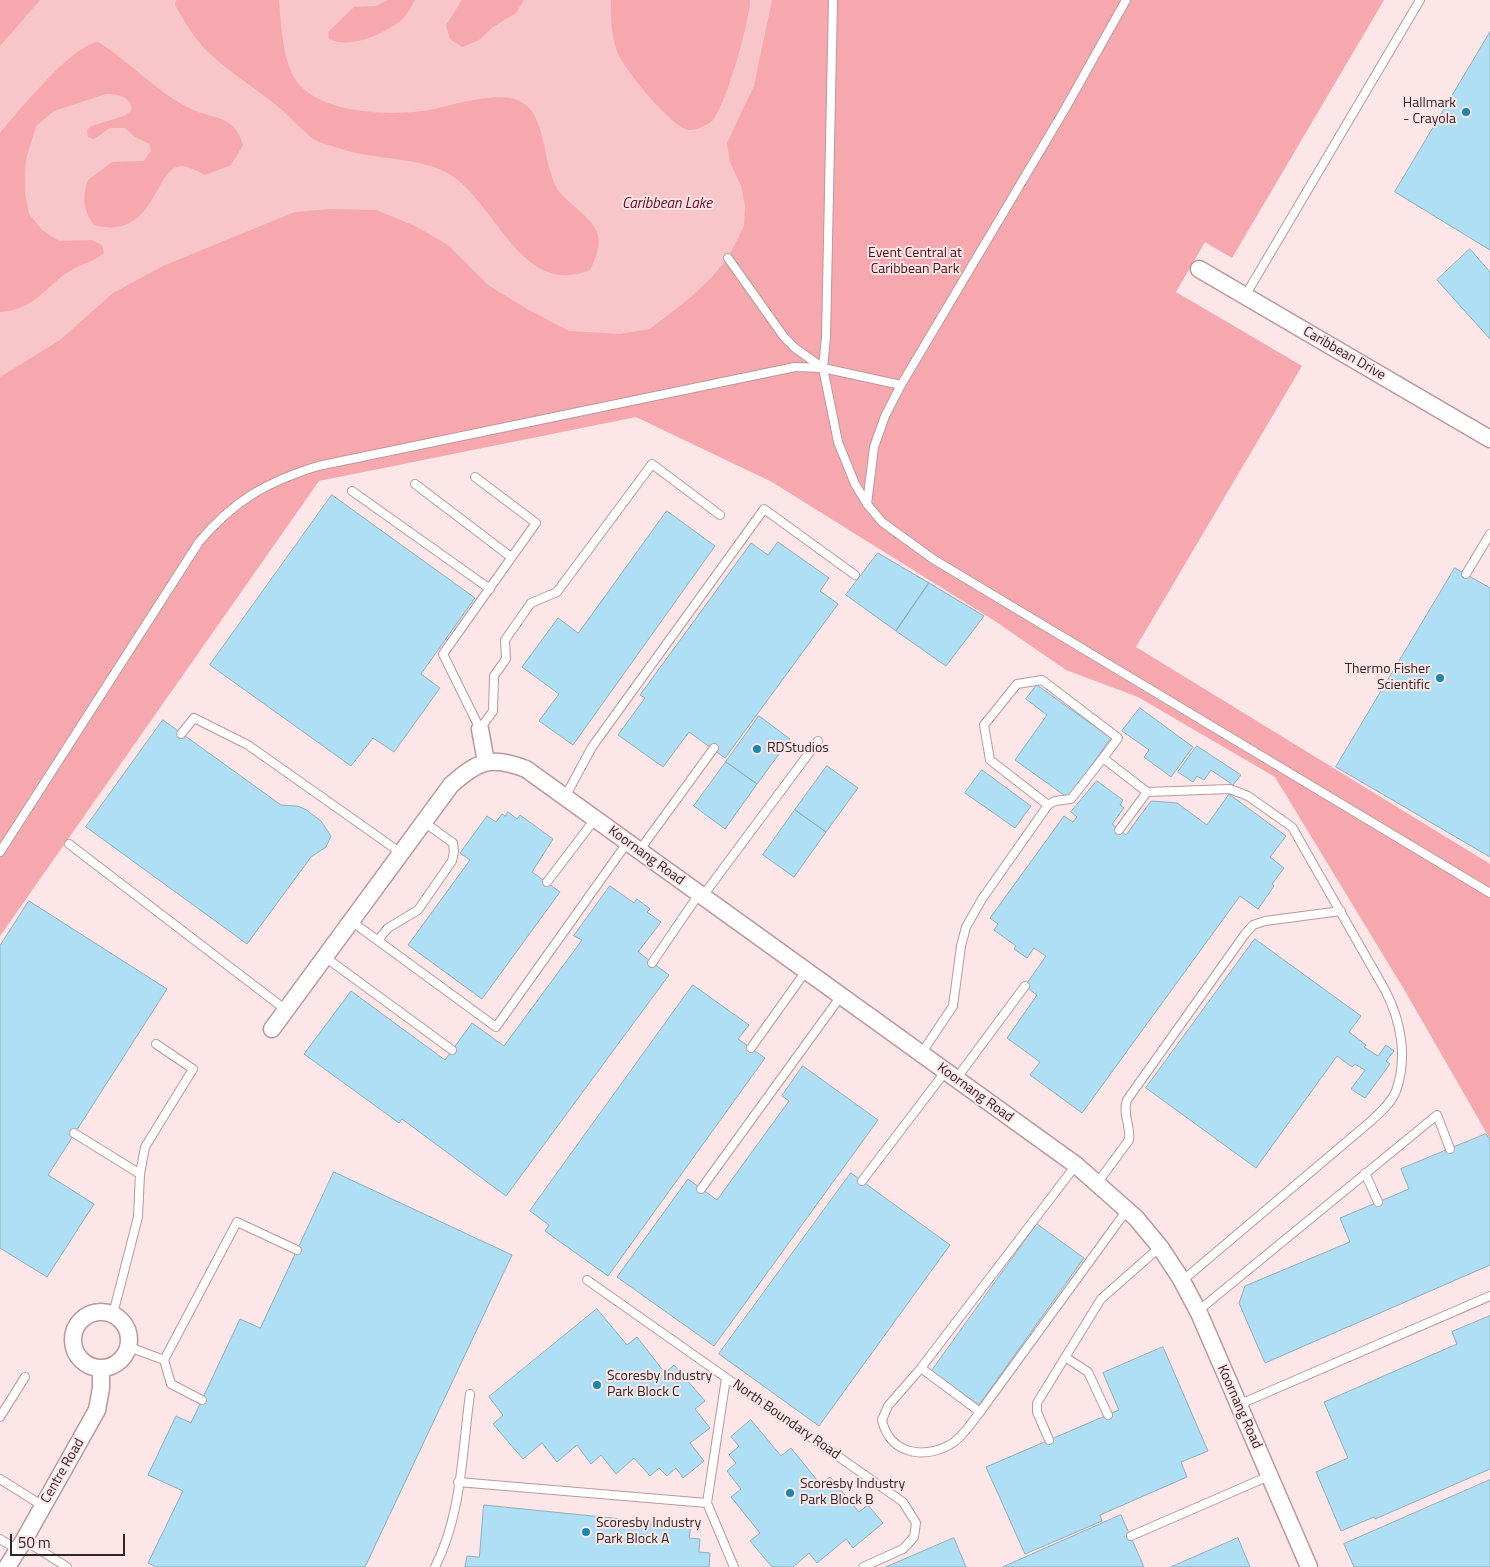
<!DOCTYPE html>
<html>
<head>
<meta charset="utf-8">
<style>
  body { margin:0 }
  #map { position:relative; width:1490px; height:1567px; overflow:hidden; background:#fce6e7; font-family:"Titillium Web",sans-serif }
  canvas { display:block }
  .scale { position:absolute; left:10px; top:1534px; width:115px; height:22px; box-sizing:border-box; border:2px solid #312425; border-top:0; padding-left:6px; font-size:15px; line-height:18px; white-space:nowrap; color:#312425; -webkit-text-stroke:4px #fce6e7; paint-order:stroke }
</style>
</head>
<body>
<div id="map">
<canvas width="1490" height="1567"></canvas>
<div class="scale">50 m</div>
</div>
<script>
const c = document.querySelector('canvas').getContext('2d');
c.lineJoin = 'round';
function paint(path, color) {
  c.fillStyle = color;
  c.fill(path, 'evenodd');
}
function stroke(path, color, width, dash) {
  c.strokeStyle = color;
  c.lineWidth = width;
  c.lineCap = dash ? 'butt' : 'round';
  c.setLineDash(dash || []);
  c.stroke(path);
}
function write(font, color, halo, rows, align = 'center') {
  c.font = font + ' "Titillium Web",sans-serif';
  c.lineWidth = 4;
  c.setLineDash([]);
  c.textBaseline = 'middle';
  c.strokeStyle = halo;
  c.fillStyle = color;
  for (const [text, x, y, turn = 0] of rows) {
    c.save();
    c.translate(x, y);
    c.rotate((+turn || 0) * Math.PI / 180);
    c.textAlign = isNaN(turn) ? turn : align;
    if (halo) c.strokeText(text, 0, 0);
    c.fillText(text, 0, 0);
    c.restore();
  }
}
paint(new Path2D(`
  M 0,0 L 1384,0 L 1232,258 L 1205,242 L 1176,292 L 1302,366 L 1136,647 L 1490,864 L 1490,1139 L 1405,991 L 1275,777 L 1138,697 L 1066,670 L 995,621 L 772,482 L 636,417 L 319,481 L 0,936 Z`), '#f6a8ae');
paint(new Path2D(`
  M 40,0 L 176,0 L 175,5 C 184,21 194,38 207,51 C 227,71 254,87 276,105 C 289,115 305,135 319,142 C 328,145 339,148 348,151 C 381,160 421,157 451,175 C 496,204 522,298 590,270 C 611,229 591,223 563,196 C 539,171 551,113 517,100 C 497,92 456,104 435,109 C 397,117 312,116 292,74 C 282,51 281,25 279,0 L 388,0 L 376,6 L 354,7 L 328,32 L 329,39 C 350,49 381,35 399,22 C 406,17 411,7 415,0 L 462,0 L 446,25 L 450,39 L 462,47 L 479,40 L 493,27 L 516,13 L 524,0 L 611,0 C 610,16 612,41 619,56 C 627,72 673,129 689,130 C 697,130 708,125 713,120 C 726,105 750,20 750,0 L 772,0 L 754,86 L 727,143 L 730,162 L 741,186 L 745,206 L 744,226 L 728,258 L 711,278 L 691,297 L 650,329 L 620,334 L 569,331 L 527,309 L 488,285 L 448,245 L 415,226 L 376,210 L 332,209 L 295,212 L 165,265 L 113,293 L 60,340 L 0,377 L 0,312 C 35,310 44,287 70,271 C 81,264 93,262 104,253 L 102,245 L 92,240 L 59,241 L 42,230 L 29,214 L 25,193 L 25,172 L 26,159 L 36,126 L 54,111 L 106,94 C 117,93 134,98 131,111 L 124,116 L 91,126 L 87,130 L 88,137 L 94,139 L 110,128 L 125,128 L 135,137 L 150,144 L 151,151 L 144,161 L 112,162 L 88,180 C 82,198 83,209 94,225 C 157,242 154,163 183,166 C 190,167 199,172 205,175 L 231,165 L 243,145 C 234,115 217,120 193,110 C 158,94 130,61 98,42 C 71,46 19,111 0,133 L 0,46 Z`), '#f8c5c8');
const building = new Path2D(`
  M 1490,32 L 1490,250 L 1395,192 Z
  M 1470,249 L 1490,272 L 1490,339 L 1437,280 Z
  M 332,495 L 475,598 L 421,674 L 440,688 L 394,752 L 373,738 L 351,766 L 210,665 Z
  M 667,511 L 715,546 L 573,745 L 539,721 L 559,694 L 522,667 L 558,618 L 578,633 Z
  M 778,542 L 829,578 L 820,591 L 838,604 L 725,758 L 689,732 L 663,767 L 618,735 L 645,698 L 640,695 L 751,543 L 768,555 Z
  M 878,553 L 929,583 L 896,631 L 846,595 Z
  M 1455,568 L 1490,588 L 1490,857 L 1336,767 Z
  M 929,583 L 984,616 L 946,666 L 896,631 Z
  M 1037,685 L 1111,738 L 1068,798 L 1015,760 L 1047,715 L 1026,699 Z
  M 1140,708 L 1193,747 L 1171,777 L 1144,757 L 1149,750 L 1122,731 Z
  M 759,716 L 790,739 L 757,784 L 726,762 Z
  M 163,720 L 281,805 L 297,806 L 305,809 L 321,821 L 331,836 L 326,847 L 311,857 L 247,944 L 86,827 Z
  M 1197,746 L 1241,775 L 1233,785 L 1211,770 L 1204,780 L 1197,776 L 1193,782 L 1178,772 Z
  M 726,762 L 757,784 L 725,829 L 694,806 Z
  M 827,766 L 858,788 L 826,832 L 795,810 Z
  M 982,770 L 1031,806 L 1015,828 L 965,793 Z
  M 1097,781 L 1123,800 L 1120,805 L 1124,808 L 1112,824 L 1126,835 L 1151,801 L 1177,803 L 1207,825 L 1229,794 L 1286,836 L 1270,857 L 1284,868 L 1272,884 L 1274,886 L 1258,909 L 1240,896 L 1082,1113 L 1030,1075 L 1040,1062 L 1007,1038 L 1037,995 L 1025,986 L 1046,956 L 1034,948 L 1027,958 L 1014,949 L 1016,946 L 994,930 L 998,924 L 990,918 L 1064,816 L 1073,822 L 1077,817 L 1071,812 Z
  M 795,810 L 826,832 L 794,877 L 763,855 Z
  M 508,812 L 517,819 L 520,815 L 553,839 L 532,872 L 560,892 L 482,999 L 408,945 L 470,860 L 460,853 L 487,816 L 496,822 L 502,814 L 505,816 Z
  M 610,886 L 634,903 L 637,899 L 650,909 L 647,912 L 661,922 L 638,952 L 669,975 L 506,1196 L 402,1119 L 399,1123 L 304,1054 L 351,991 L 445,1060 L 472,1023 L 504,1046 L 582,940 L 574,936 Z
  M 29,901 L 167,989 L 48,1175 L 94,1204 L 47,1277 L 0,1248 L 0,946 Z
  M 1255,939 L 1361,1016 L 1349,1032 L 1366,1045 L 1364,1047 L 1378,1056 L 1386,1045 L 1394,1051 L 1386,1061 L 1390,1064 L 1365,1098 L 1351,1089 L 1365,1070 L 1355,1064 L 1352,1067 L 1337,1056 L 1256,1168 L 1146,1088 Z
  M 693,985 L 749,1025 L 738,1039 L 765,1058 L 608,1276 L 545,1231 L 549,1225 L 530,1211 Z
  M 803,1066 L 878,1120 L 714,1346 L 617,1277 L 688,1179 L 717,1200 L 789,1101 L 782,1096 Z
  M 1486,1134 L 1490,1140 L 1490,1265 L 1265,1363 L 1239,1303 L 1245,1286 L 1350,1242 L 1340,1218 L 1409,1189 L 1401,1169 Z
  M 334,1172 L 512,1255 L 365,1567 L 156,1567 L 148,1563 L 183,1491 L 148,1475 L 176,1416 L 191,1423 L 240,1319 L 260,1328 Z
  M 851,1173 L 950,1245 L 819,1426 L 719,1354 Z
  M 1037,1224 L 1084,1258 L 979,1405 L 931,1372 Z
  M 597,1309 L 627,1345 L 637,1337 L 665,1373 L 674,1365 L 705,1401 L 695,1409 L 710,1428 L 690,1443 L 704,1461 L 683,1478 L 676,1468 L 667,1476 L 659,1468 L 650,1476 L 634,1458 L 616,1474 L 601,1455 L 591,1464 L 577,1445 L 557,1462 L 542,1443 L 523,1459 L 493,1424 L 503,1415 L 489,1397 Z
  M 1490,1316 L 1490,1469 L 1375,1519 L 1374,1517 L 1341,1531 L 1316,1472 L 1348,1458 L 1324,1402 L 1457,1344 L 1452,1332 Z
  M 1163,1347 L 1208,1451 L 1181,1462 L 1187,1477 L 1100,1515 L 1102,1521 L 1025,1554 L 986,1467 L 1119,1410 L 1103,1373 Z
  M 751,1420 L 781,1456 L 791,1448 L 821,1485 L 830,1477 L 859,1512 L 868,1505 L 883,1523 L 853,1548 L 846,1539 L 817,1563 L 809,1553 L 793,1567 L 772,1567 L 750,1541 L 760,1533 L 731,1497 L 741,1489 L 727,1471 L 736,1463 L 729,1455 L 739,1446 L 731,1437 Z
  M 1490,1480 L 1490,1567 L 1354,1567 L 1344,1544 Z
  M 484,1505 L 691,1526 L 689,1538 L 700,1539 L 699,1552 L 710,1553 L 709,1567 L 465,1567 L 467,1556 L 479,1557 Z
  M 1121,1515 L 1144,1567 L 1003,1567 Z
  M 954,1538 L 966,1567 L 886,1567 Z
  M 1238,1538 L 1250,1567 L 1171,1567 Z`);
paint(building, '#afdff5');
stroke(building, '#8faebd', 1);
const lane = new Path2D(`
  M 833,0 L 826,337 L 823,368 L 838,442 L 855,484 L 867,504 L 882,522 L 933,559 L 1490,893
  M 728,258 L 784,337 L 795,348 L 823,368
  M 1245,296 L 1420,0
  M 475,477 L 536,523 L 443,654 L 480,729
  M 415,484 L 511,557
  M 352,491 L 490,589
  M 867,504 L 874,447 L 885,416 L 901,385 L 1065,109 L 1126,0
  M 1466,574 L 1490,534
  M 480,729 L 493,711 L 494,676 L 506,659 L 505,640 L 531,603 L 557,592 L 652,464 L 720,515
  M 181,734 L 194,718 L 248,745 L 401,853
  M 565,797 L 592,747 L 764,509 L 855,575
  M 1048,805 L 990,760 L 984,725 L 1017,684 L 1042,680 L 1118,738 L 1103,758
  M 1119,830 L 1147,792
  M 69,844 L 286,1010
  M 639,851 L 714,748
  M 0,852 L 199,542 C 234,500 267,482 318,466 L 795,367 L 823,368 L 901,385
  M 547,882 L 595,819
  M 702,897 L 818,741
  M 351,921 L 496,1027 L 627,843
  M 378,940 L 388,928 L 418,910 L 452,861 L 454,852 L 453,843 L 424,822
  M 325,957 L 452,1050
  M 652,963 L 699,894
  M 751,1048 L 806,971
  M 921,1054 L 953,1006 L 961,946 L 966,927 L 982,899 L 1048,805 L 1055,801 L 1071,799 L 1103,758 L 1147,792 L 1230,789 L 1248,796 L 1292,827 L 1385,990 C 1401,1021 1408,1057 1396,1091 C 1391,1103 1380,1113 1371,1121 L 1182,1281
  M 956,1079 L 1025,986
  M 74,1133 L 140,1174
  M 1365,1173 L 1378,1202
  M 862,1181 L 945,1072
  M 1098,1182 L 1129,1140 C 1131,1126 1122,1114 1127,1100 L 1245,934 L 1253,925 L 1265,921 L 1341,911
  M 701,1189 L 841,996
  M 587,1280 L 903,1502 L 916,1523 L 914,1537 L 903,1549 L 863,1567
  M 1198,1311 L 1437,1115 L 1450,1149
  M 113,1314 L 138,1217 L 140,1174 L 145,1147 L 193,1069 L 156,1044
  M 129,1347 L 164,1360
  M 1065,1357 L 1088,1372 L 1108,1415
  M 921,1368 L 980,1412 L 1127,1210
  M 202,1400 L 171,1384 L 164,1360 L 237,1222 L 297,1250
  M 1238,1405 L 1490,1296
  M 980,1412 C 972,1422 964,1435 954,1442 C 928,1460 890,1456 882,1420 L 888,1406 L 921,1368 L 1076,1165
  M 0,1417 L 25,1377
  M 1049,1440 L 1037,1412 L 1037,1403 L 1101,1299 L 1160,1247
  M 0,1479 L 43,1506
  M 458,1482 L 707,1503 L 734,1567
  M 707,1503 L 726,1378
  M 1131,1536 L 1269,1476
  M 0,1539 L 18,1550
  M 24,1540 L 67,1567
  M 435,1567 C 462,1514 462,1452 470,1394`);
const street = new Path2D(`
  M 1199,269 L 1490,439
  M 480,729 L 486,762
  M 272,1029 L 451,785 C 478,761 491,755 526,769 L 1076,1165 L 1136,1218 L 1160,1247 L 1181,1279 L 1199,1313 L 1309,1567
  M73 1340a28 28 0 1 1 56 0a28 28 0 1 1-56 0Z
  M 7,1567 L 24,1540 L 97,1410 L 101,1388 L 101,1368`);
stroke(lane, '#bb999b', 10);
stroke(street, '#bb999b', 19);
stroke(lane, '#fff', 8);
stroke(street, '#fff', 16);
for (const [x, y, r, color] of [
  [1466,112,5,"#1a87ae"],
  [1440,678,5,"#1a87ae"],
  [757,749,5,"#1a87ae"],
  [597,1385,5,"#1a87ae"],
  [790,1493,5,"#1a87ae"],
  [586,1532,5,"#1a87ae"]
]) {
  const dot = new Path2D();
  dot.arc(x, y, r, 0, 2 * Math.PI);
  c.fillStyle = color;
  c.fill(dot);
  stroke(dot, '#fce6e7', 2);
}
write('14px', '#312425', '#fce6e7', [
  ["Hallmark",1456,104,"right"],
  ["- Crayola",1456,120,"right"],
  ["Thermo Fisher",1430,670,"right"],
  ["Scientific",1430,686,"right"],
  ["RDStudios",767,749],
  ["Scoresby Industry",607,1377],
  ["Park Block C",607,1393],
  ["Scoresby Industry",800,1485],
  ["Park Block B",800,1501],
  ["Scoresby Industry",596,1524],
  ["Park Block A",596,1540]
], 'left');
write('14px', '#540b1b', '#fce6e7', [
  ["Event Central at",915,254],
  ["Caribbean Park",915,270]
]);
write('14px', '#312425', '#fce6e7', [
  ["Caribbean Drive",1344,354,30],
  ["Koornang Road",646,856,36],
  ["Koornang Road",975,1093,36],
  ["Koornang Road",1239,1407,66],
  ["North Boundary Road",786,1420,35],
  ["Centre Road",63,1471,-60]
]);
write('italic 15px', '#67031f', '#fce6e7', [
  ["Caribbean Lake",667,204]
]);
</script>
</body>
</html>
